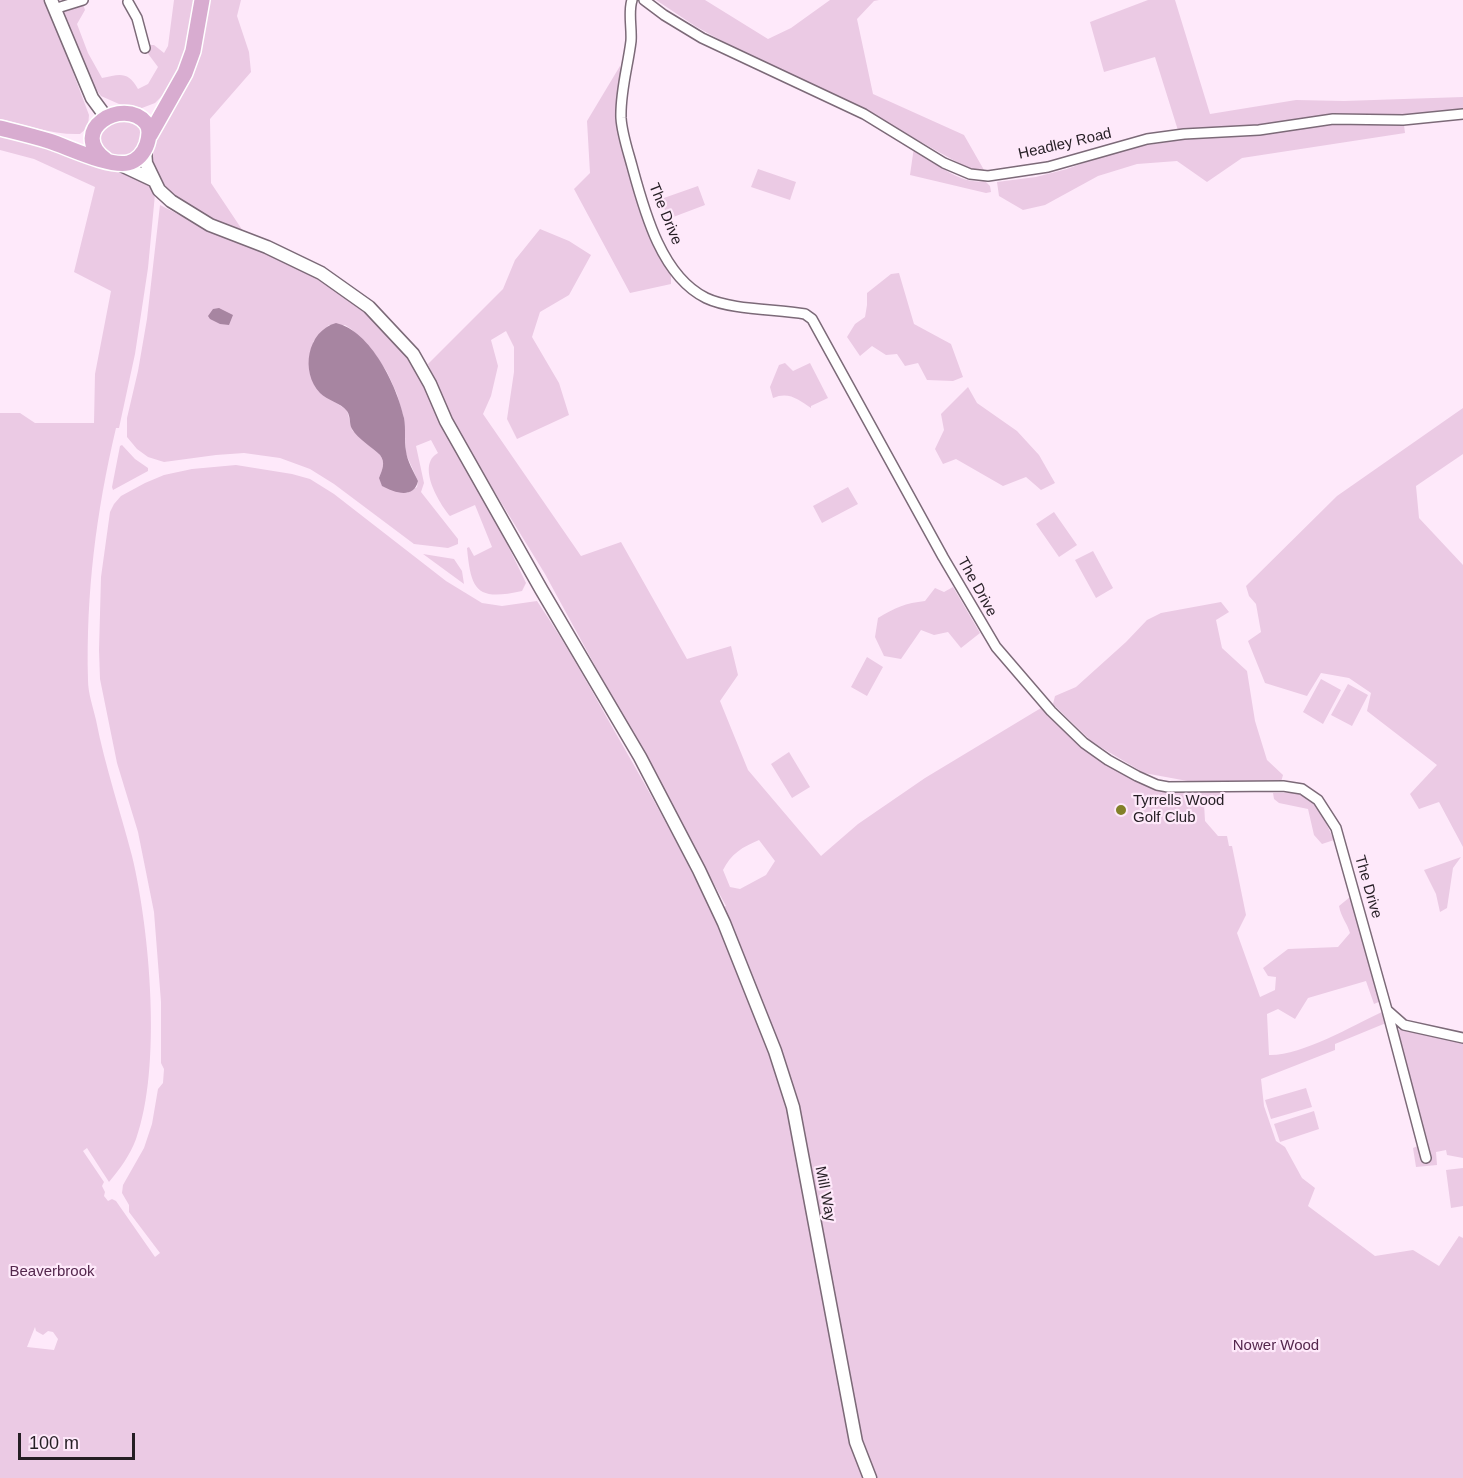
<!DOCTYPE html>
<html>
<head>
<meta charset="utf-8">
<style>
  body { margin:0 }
  #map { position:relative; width:1463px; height:1478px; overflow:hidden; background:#fee9fa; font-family:Helvetica,sans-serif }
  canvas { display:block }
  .scale { position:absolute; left:18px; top:1433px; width:117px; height:27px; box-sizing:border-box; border:3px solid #251e24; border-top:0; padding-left:8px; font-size:18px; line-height:21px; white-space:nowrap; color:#251e24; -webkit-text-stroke:4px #fee9fa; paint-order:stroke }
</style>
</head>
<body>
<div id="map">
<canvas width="1463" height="1478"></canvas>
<div class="scale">100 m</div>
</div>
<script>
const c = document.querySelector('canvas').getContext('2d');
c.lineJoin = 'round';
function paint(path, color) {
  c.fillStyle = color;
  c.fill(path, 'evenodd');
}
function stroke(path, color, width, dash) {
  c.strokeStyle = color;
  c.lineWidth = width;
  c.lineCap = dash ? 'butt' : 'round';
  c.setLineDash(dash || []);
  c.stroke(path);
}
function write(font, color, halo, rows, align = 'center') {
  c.font = font + ' Helvetica,sans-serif';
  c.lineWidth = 4.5;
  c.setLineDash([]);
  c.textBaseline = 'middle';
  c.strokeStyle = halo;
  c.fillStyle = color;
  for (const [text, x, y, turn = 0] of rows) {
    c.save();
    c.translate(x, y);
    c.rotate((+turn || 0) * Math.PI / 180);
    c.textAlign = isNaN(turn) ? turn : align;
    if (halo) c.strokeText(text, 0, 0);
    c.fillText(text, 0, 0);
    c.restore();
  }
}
paint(new Path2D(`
  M 0,0 L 46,0 L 89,115 L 88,127 L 80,134 C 52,135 27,125 0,119 Z
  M 174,0 L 196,0 L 189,47 L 170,88 L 155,103 L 142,108 L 119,104 L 101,96 L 86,75 L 59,11 L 83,4 L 85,10 L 77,24 L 88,53 L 102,78 C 120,74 128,71 138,89 L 148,84 L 158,67 L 146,51 L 149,45 L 154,45 L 164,53 L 168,46 Z
  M 206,0 L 241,0 L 237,16 L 249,52 L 251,72 L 210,119 L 211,183 L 245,234 C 214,220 147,193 152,152 Z
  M 656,0 L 705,0 L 768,39 L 791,28 L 830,0 L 879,0 L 874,1 L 857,19 L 873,94 L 964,135 L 984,170 L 971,170 L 862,109 L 760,62 L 695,26 Z
  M 1148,0 L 1175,0 L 1210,114 L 1296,100 L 1344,101 L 1463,97 L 1463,110 L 1436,111 L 1405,116 L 1360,116 L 1361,125 L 1404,125 L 1405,133 L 1242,158 L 1207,182 L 1177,161 L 1137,164 L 1098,176 L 1045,205 L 1023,210 L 999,196 L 997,182 L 1036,177 L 1067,169 L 1100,157 L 1135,147 L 1181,140 L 1155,57 L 1104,72 L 1090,22 Z
  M 620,66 L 622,76 L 615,117 L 621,145 L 647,232 L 671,274 L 671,284 L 630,293 L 574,189 L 590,173 L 587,121 Z
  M 119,120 L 133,121 L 145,131 C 143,136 141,145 138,149 C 128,163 110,155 99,148 C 101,129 102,128 119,120 Z
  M 0,135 L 19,139 L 113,171 L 137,176 L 153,187 L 155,194 L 148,268 L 135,354 L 119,428 L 116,428 C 96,513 86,592 88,680 C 88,693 93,707 96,720 C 105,766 120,810 132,856 C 150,930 162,1068 136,1139 C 130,1155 120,1169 109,1182 L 87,1148 L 83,1151 L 104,1182 L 102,1186 L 105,1192 L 104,1196 L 108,1201 L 112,1199 L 116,1201 L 155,1257 L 160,1253 L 129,1212 L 129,1205 L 122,1193 L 123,1185 L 144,1148 L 152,1124 L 158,1089 L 163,1083 L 164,1069 L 161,1063 L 161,1002 L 154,912 L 138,832 L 117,763 L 100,679 L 99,650 L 101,577 L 110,512 L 114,504 L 121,496 L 145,483 L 164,475 L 192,469 L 236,465 L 292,474 L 310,479 L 334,494 L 446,581 L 482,603 L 502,606 L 537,601 C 567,645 593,693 619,739 C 652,796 683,853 712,913 L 726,906 L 545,574 L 456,429 L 428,364 L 503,289 L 515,260 L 540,229 L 569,241 L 591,255 L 569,295 L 540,312 L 532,337 L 559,383 L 569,415 L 517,439 L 507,419 L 514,372 L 514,347 L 506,331 L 491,340 L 498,366 L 491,396 L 483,414 L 581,556 L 621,542 L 687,659 L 731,646 L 738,675 L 720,701 L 748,770 L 821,856 L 858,824 L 925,778 L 1041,708 L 1073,740 L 1099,759 L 1164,791 L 1192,794 L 1221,791 L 1222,797 L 1204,803 L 1205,821 L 1218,836 L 1227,836 L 1229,846 L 1232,846 L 1246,915 L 1237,933 L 1260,997 L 1275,990 L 1276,977 L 1268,976 L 1263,968 L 1288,949 L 1338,947 L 1350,933 C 1347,923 1341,917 1339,906 L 1350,897 L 1353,900 L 1381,1001 L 1374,1004 L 1366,981 L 1308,998 L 1295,1019 L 1278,1009 L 1267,1014 L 1269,1055 C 1301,1056 1352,1026 1382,1012 L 1386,1023 L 1335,1044 L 1335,1050 L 1261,1079 L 1264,1106 L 1276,1141 L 1285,1147 L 1302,1178 L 1315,1188 L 1308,1206 L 1375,1256 L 1413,1250 L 1439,1266 L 1459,1236 L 1463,1238 L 1463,1478 L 0,1478 L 0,413 L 20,413 L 35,423 L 94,423 L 95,374 L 111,291 L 74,272 L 95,187 L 34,159 L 0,150 ZM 759,840 L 775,861 L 766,875 L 740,889 L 730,887 L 723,870 C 731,854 742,847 759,840 ZM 35,1327 L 36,1331 L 43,1335 L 48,1331 L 53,1332 L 58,1339 L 54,1350 L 27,1347 Z
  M 914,147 C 935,162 958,185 985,181 L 990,186 L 991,192 L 986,193 L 910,175 Z
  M 758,169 L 796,182 L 790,200 L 751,187 Z
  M 698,186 L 705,205 L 668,219 L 661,199 Z
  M 160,205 L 199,225 L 278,257 L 319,277 L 384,328 L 418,369 L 444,428 L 498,525 L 526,583 L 522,591 C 477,601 471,591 467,548 L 469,547 L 474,556 L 492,547 L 475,505 L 450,516 C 439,503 416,465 438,453 L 431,440 L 416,446 L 424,483 L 421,492 L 458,539 L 458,544 L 448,548 L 414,544 L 334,484 L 310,469 L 280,458 L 244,453 L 216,455 L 164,462 L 148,457 L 137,449 L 127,437 L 127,418 L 138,371 L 147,319 ZM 329,325 L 345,325 L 351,329 L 375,354 L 387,372 L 397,394 L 404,419 L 406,454 L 418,481 L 417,487 L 407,493 L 379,478 C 382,470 386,463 380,455 L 352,430 L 347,410 L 320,392 L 313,342 Z
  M 899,273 L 914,324 L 951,344 L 963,377 L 953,381 L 927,380 L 918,363 L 905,366 L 897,354 L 886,355 L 872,346 L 860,356 L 847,337 L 855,324 L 865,317 L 867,305 L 867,293 L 891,274 Z
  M 785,363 L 793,371 L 810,363 L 828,398 L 811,406 L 811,408 C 799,400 789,391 773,398 L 770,387 L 779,365 Z
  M 968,387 L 977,403 L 1017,431 L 1039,455 L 1055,483 L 1041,490 L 1026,477 L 1003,486 L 956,459 L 943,464 L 935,449 L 944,430 L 941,414 Z
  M 1463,408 L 1463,454 L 1416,486 L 1419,518 L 1463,565 L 1463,847 L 1439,802 L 1419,809 L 1410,794 L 1437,765 L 1367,711 L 1371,693 L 1349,678 L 1321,673 L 1307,696 L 1265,683 L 1248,641 L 1261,632 L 1256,604 L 1249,596 L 1246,586 L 1337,496 Z
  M 122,445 L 135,459 L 148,468 L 148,471 L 113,490 L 112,487 L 120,446 Z
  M 848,487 L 858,504 L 822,523 L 813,506 Z
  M 1054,512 L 1077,545 L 1059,557 L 1036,524 Z
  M 1093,551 L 1113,588 L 1096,598 L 1075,560 Z
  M 423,554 L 454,559 L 462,571 L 464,584 Z
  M 953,587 L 980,633 L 961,648 L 948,632 L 934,635 L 921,630 L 901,659 L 884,656 L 875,637 L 878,618 C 894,608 906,603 925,601 L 935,588 L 944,592 Z
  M 1221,602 L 1229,612 L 1216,620 L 1222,648 L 1247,671 L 1255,721 L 1267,760 L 1283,775 L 1281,782 L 1193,782 L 1144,773 L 1092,742 L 1053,704 L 1055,696 L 1076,687 L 1126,642 L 1147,620 L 1161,613 Z
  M 867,657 L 883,667 L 867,696 L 851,687 Z
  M 1321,679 L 1341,690 L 1323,724 L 1303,712 Z
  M 1348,684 L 1368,695 L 1352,726 L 1331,715 Z
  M 789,752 L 810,787 L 792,798 L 771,764 Z
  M 1273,793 L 1301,793 L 1317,804 L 1334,840 L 1322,844 L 1314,835 L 1308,809 L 1279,803 L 1274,799 Z
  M 1461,857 L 1453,868 L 1447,908 L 1440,912 L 1436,894 L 1424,870 Z
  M 1405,1028 L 1463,1042 L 1463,1158 L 1447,1155 L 1446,1150 L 1436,1152 L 1437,1165 L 1416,1167 L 1413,1148 L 1427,1142 L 1396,1031 Z
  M 1306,1088 L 1312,1107 L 1271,1119 L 1265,1100 Z
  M 1314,1111 L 1319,1129 L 1280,1142 L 1274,1124 Z
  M 1463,1168 L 1463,1206 L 1451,1208 L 1446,1170 Z`), '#ebcae4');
paint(new Path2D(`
  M 219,308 L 233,315 L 229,325 L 220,324 L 210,319 L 208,316 L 213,309 Z
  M 336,323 C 371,331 397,386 404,418 C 406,429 404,440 406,451 C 407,461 414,472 418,481 C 414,499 395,493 382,486 L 379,478 C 382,470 386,463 380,455 C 372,447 358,439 352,429 C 349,424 351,417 347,411 C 341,403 327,400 320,393 C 300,372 307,331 336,323 Z`), '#a785a1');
const minor = new Path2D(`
  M 632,0 C 628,12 632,28 631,41 C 628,66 620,92 621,118 C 622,134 628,151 632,166 C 644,210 661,276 706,298 C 731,310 777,309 805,314 L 812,319 L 943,557 L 996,647 L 1051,711 L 1084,743 L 1108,760 L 1137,776 L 1157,785 L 1168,787 L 1283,786 L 1302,789 L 1318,800 L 1336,828 L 1387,1010 L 1404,1025 L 1463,1038
  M 644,0 L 664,15 L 702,38 L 864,114 L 944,163 L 970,174 L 988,176 L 1048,167 L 1147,139 L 1184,134 L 1259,130 L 1333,119 L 1403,120 L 1463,114
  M 128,2 L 137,18 L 145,48
  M 54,9 L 83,0
  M 1387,1010 L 1426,1158`);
const secondary = new Path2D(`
  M 51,0 L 92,98 L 106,117
  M 145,150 L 146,163 L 159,190 L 171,201 L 210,225 L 267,247 L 321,273 L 369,307 L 413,354 L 430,384 L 446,421 L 541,589 L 640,757 L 699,870 L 724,923 L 775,1051 L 793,1107 L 856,1442 L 870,1478
  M 119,164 L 153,180`);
const trunk = new Path2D(`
  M 0,128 C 16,132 33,136 49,141 C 68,147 108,167 128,163 C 137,161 144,153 147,144 C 149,137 151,129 146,123 C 123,96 66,131 106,160
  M 150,135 L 185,73 L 193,51 L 202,0`);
stroke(minor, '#7c6a78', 12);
stroke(secondary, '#7c6a78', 15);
stroke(trunk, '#fff', 18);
stroke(minor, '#fff', 9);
stroke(secondary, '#fff', 12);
stroke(trunk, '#d8acd0', 15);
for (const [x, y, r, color] of [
  [1121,810,6,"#828028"]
]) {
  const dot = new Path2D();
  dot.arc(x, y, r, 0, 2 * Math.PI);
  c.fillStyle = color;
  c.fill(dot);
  stroke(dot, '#fee9fa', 2);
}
write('15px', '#251e24', '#fee9fa', [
  ["Headley Road",1065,144,-13],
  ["The Drive",665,214,68],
  ["The Drive",977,587,61],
  ["The Drive",1368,887,74],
  ["Mill Way",825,1194,79]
]);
write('15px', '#251e24', '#fee9fa', [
  ["Tyrrells Wood",1133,801],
  ["Golf Club",1133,818]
], 'left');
write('15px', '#54274d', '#fee9fa', [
  ["Beaverbrook",52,1272],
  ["Nower Wood",1276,1346]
]);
</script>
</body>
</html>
